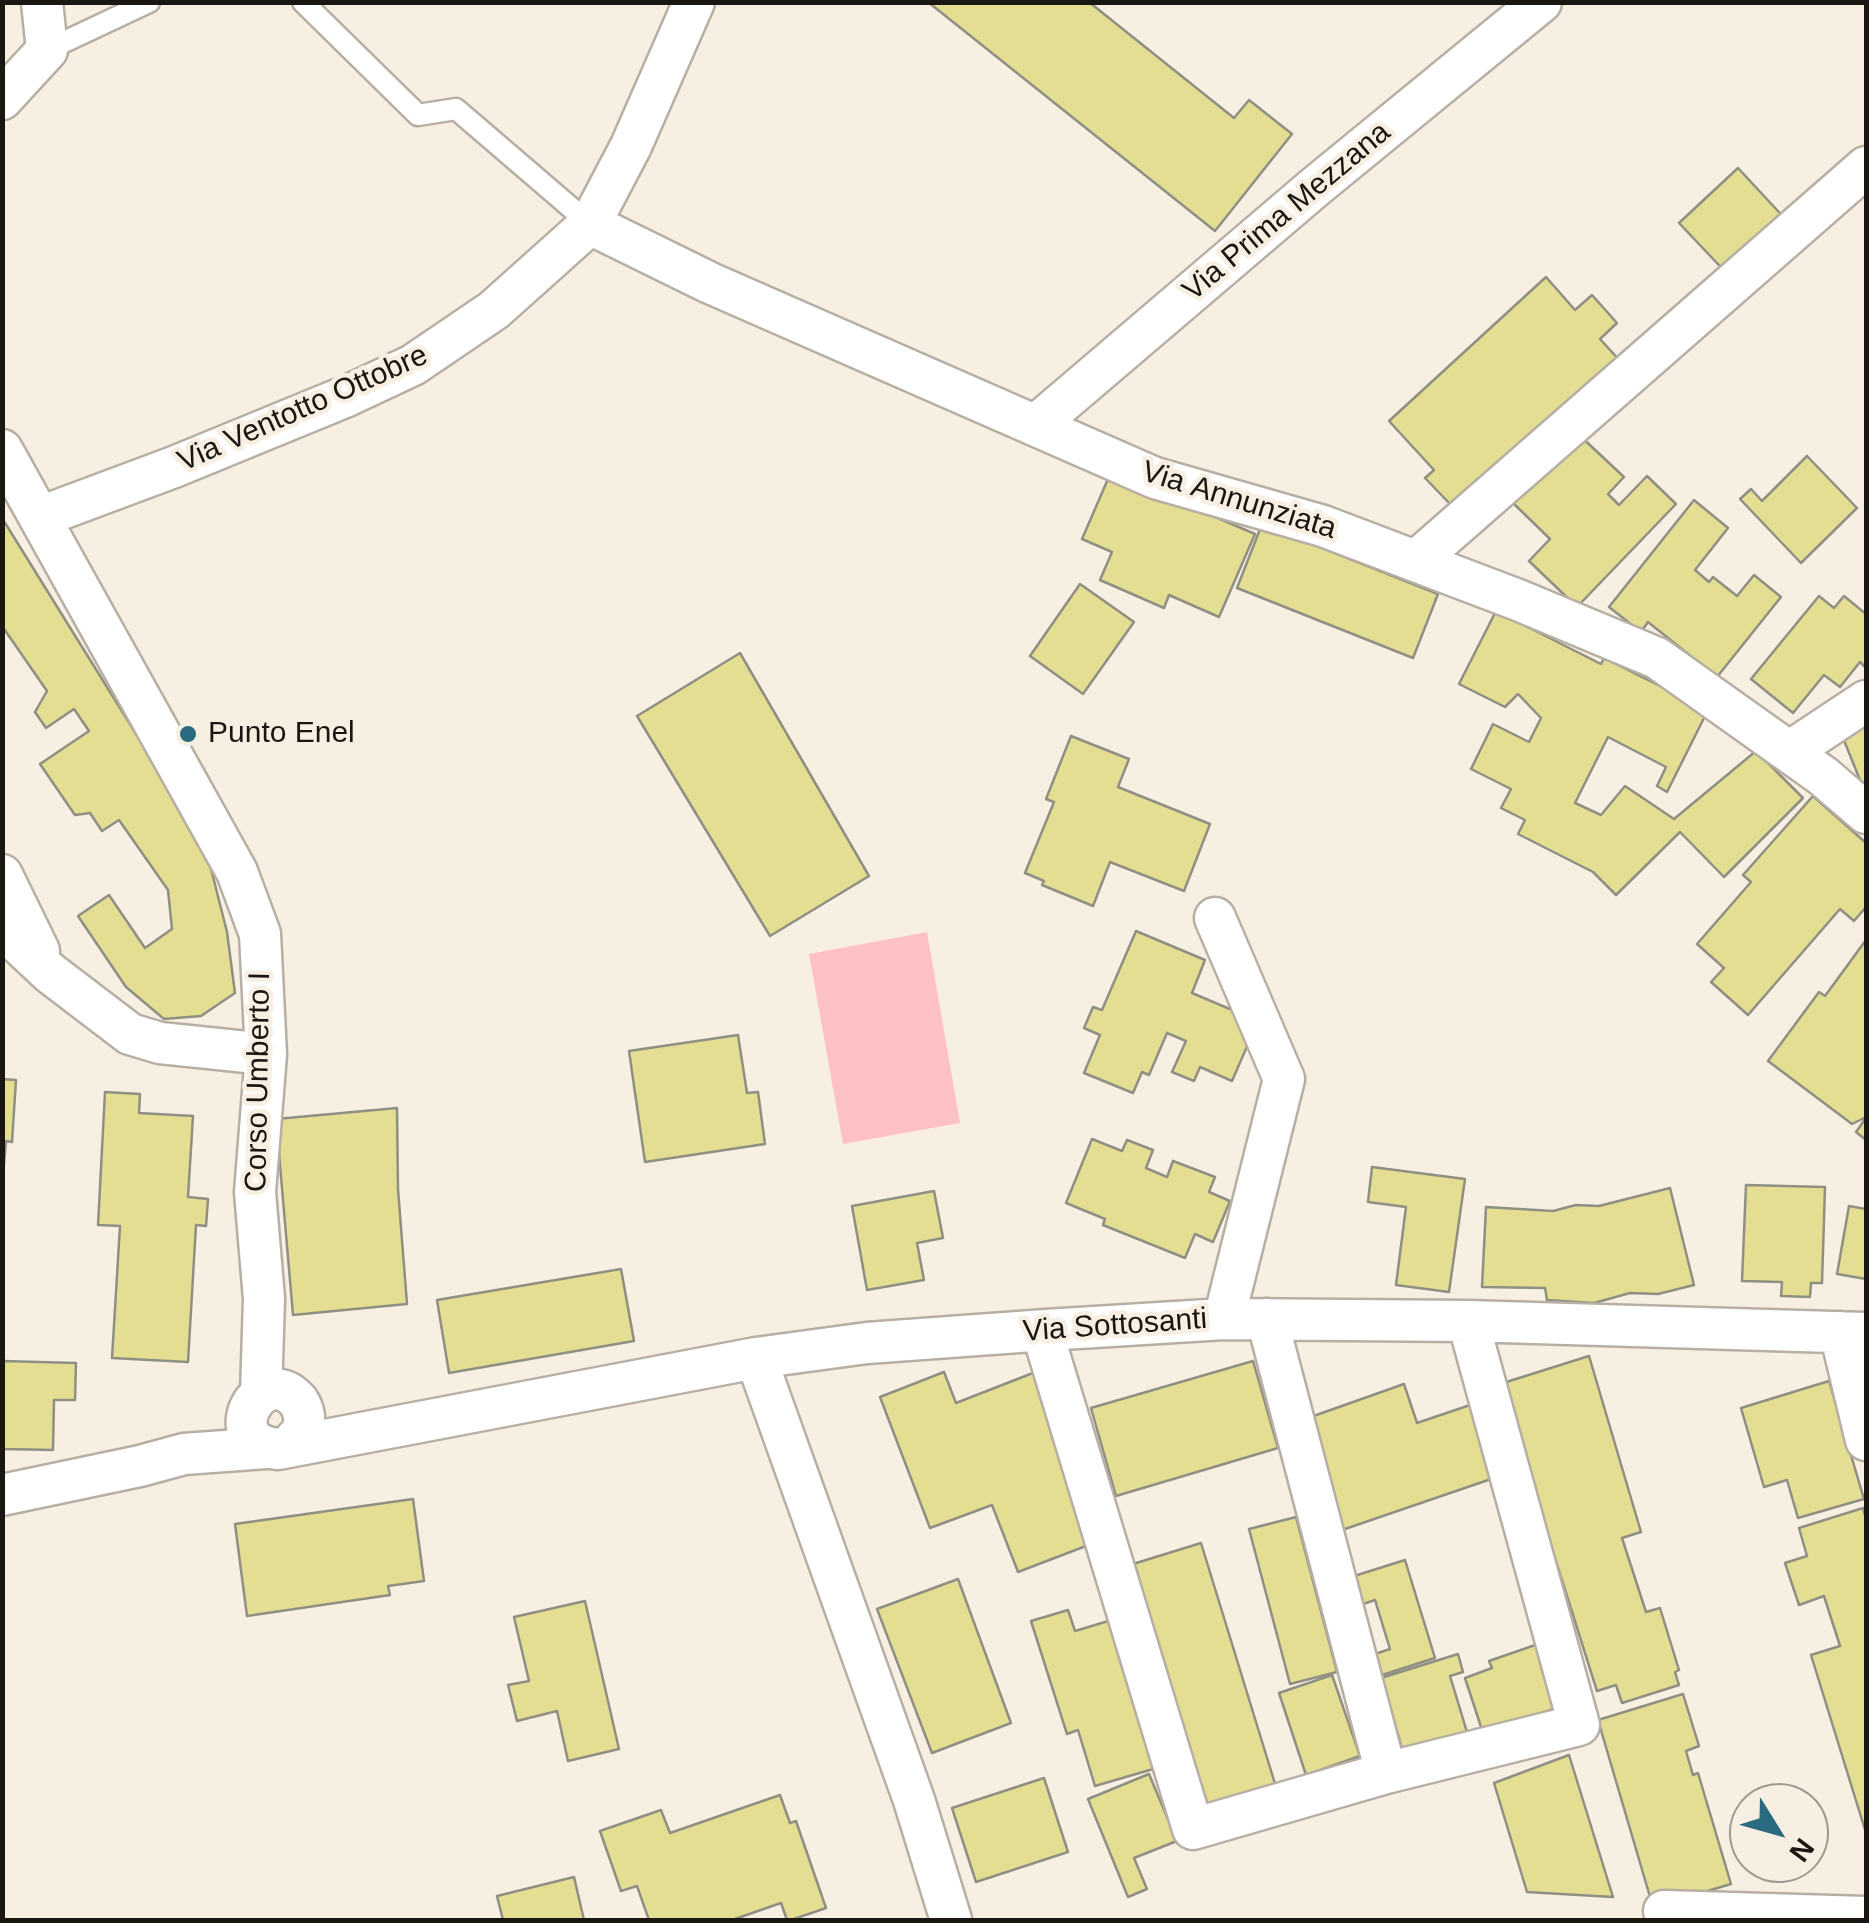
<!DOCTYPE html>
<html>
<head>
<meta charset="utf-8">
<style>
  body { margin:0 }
  #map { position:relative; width:1869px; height:1923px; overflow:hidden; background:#f8efe3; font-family:Helvetica,sans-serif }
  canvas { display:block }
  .frame { position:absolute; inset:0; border:5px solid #1a1713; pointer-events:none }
  .north { position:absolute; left:1729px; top:1783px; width:100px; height:100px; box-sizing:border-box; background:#f8efe3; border:2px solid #9f9990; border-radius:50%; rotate:127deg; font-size:28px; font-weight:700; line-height:40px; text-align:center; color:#1a1713 }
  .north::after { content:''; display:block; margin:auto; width:35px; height:45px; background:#2b6b80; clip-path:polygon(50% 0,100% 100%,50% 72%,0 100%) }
</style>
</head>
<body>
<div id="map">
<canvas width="1869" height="1923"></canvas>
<div class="frame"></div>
<div class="north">N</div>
</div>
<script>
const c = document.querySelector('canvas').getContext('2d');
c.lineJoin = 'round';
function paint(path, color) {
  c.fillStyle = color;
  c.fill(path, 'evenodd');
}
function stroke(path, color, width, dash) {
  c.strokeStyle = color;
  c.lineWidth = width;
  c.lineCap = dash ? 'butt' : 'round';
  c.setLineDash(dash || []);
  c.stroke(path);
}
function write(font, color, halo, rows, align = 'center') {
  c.font = font + ' Helvetica,sans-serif';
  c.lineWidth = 9;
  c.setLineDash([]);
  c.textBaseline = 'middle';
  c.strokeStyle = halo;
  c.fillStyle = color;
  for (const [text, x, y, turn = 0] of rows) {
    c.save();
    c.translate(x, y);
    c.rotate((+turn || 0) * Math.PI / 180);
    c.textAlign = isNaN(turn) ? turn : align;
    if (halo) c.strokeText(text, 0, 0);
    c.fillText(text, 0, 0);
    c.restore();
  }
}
paint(new Path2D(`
  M 927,932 L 960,1123 L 843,1144 L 809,954 Z`), '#fec2c5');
const building = new Path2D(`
  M 928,2 L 1089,2 L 1234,118 L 1249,100 L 1292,134 L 1215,231 Z
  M 1738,168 L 1790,224 L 1732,279 L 1679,223 Z
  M 1546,277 L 1575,310 L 1592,295 L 1617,323 L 1600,339 L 1622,363 L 1532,447 L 1525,439 L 1452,506 L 1425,478 L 1434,470 L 1389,421 Z
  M 1577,433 L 1624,477 L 1608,494 L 1619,505 L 1647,476 L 1676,504 L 1577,607 L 1529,561 L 1550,539 L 1511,501 Z
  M 1807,456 L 1857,508 L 1801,563 L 1740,499 L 1751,489 L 1762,501 Z
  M 1111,472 L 1255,534 L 1219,617 L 1169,595 L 1164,608 L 1100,580 L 1112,552 L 1082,539 Z
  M 1694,500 L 1728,528 L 1695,570 L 1709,582 L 1713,577 L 1737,596 L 1754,575 L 1781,597 L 1717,677 L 1648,622 L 1641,632 L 1609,607 Z
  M 2,518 L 205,845 L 227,932 L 235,993 L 201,1016 L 164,1019 L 126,987 L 78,916 L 109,895 L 145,948 L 172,929 L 168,890 L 119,820 L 102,831 L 90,813 L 75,815 L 40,764 L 89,731 L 74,709 L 46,728 L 35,712 L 47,691 L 2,626 Z
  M 1262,524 L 1438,594 L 1413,658 L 1237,588 Z
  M 1080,584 L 1134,622 L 1083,694 L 1030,656 Z
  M 1819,596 L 1834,608 L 1844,596 L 1866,614 L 1866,668 L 1860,662 L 1840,687 L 1824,675 L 1793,713 L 1751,679 Z
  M 1496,611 L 1601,664 L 1604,658 L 1708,710 L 1667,792 L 1657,786 L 1666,767 L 1608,737 L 1575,803 L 1601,815 L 1625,786 L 1674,819 L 1756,751 L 1803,798 L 1724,877 L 1680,832 L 1616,895 L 1593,872 L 1518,834 L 1525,820 L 1501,808 L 1511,789 L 1471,769 L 1493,724 L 1529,742 L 1541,718 L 1518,694 L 1505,707 L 1459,684 Z
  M 740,653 L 869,876 L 770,936 L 637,716 Z
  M 1866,717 L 1866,789 L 1864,790 L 1839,728 Z
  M 1071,736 L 1129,759 L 1118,787 L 1210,824 L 1184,891 L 1110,862 L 1093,906 L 1042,885 L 1044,881 L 1025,873 L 1054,802 L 1046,799 Z
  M 1813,796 L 1866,843 L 1866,907 L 1854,921 L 1840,909 L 1748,1015 L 1711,982 L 1724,968 L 1697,944 L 1751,882 L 1743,875 Z
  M 1136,931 L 1205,960 L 1192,993 L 1258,1021 L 1232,1081 L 1200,1067 L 1194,1081 L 1172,1072 L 1186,1041 L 1167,1033 L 1149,1075 L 1142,1072 L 1133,1093 L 1084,1073 L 1100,1035 L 1084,1028 L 1093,1007 L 1102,1010 Z
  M 1866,940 L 1866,1117 L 1852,1124 L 1768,1061 L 1819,992 L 1825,996 Z
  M 738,1035 L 747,1093 L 758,1092 L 765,1144 L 645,1162 L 629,1051 Z
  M 2,1079 L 16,1080 L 12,1142 L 6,1141 L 2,1187 Z
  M 105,1092 L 140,1094 L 139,1113 L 193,1116 L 188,1197 L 208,1199 L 206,1226 L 196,1225 L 188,1362 L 112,1358 L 120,1226 L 98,1225 Z
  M 397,1108 L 398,1189 L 407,1304 L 293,1315 L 276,1119 Z
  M 1866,1118 L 1866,1140 L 1856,1132 Z
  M 1092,1139 L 1122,1151 L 1127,1140 L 1153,1150 L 1146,1168 L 1167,1177 L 1173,1161 L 1215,1177 L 1209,1192 L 1230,1201 L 1213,1242 L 1195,1234 L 1185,1258 L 1103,1225 L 1105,1219 L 1066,1203 Z
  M 1372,1167 L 1465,1179 L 1449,1292 L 1396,1285 L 1406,1207 L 1368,1202 Z
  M 1746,1185 L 1825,1187 L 1822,1283 L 1811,1283 L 1810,1297 L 1781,1296 L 1782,1282 L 1742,1281 Z
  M 1670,1188 L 1694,1285 L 1658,1294 L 1630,1293 L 1594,1303 L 1547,1300 L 1545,1288 L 1482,1287 L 1486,1207 L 1553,1211 L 1576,1205 L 1599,1206 Z
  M 934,1191 L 943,1238 L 917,1243 L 924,1280 L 867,1290 L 852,1206 Z
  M 1849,1206 L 1866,1209 L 1866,1279 L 1837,1274 Z
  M 621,1269 L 634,1341 L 449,1373 L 437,1300 Z
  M 1589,1356 L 1641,1532 L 1622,1538 L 1646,1612 L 1660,1608 L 1679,1670 L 1675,1672 L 1679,1685 L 1622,1703 L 1616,1685 L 1597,1691 L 1500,1384 Z
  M 2,1361 L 76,1363 L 75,1400 L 54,1400 L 53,1450 L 2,1449 Z
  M 1253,1361 L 1278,1448 L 1116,1496 L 1091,1408 Z
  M 1038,1371 L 1099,1541 L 1018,1572 L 992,1505 L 930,1528 L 880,1397 L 944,1372 L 956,1403 Z
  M 1829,1381 L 1864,1499 L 1798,1518 L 1787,1480 L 1764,1487 L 1741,1408 Z
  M 1404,1384 L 1417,1423 L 1473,1404 L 1497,1477 L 1342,1530 L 1305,1419 Z
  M 413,1499 L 424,1581 L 388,1586 L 390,1595 L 247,1616 L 235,1524 Z
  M 1863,1508 L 1866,1519 L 1866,1833 L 1811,1655 L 1840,1646 L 1824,1596 L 1799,1605 L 1785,1563 L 1807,1556 L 1799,1528 Z
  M 1296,1517 L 1337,1672 L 1290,1684 L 1249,1529 Z
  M 1201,1543 L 1276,1787 L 1208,1808 L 1133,1564 Z
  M 1405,1560 L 1435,1658 L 1382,1675 L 1375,1654 L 1390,1649 L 1375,1600 L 1360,1605 L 1351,1577 Z
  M 958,1579 L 1011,1723 L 932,1753 L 877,1609 Z
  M 585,1601 L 619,1749 L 568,1761 L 557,1711 L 517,1721 L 508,1685 L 529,1681 L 514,1617 Z
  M 1068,1610 L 1075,1631 L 1115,1619 L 1160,1767 L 1095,1786 L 1078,1730 L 1067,1734 L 1031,1621 Z
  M 1541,1643 L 1562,1706 L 1483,1733 L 1465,1678 L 1492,1668 L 1489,1661 Z
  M 1458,1654 L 1463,1672 L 1450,1676 L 1467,1732 L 1403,1751 L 1381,1678 Z
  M 1332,1675 L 1360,1756 L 1306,1775 L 1279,1693 Z
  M 1683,1694 L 1699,1746 L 1686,1751 L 1693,1775 L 1698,1773 L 1731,1884 L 1653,1907 L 1598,1720 Z
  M 1569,1755 L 1613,1897 L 1527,1892 L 1494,1783 Z
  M 1149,1774 L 1177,1841 L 1134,1858 L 1147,1889 L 1128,1897 L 1088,1799 Z
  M 1044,1778 L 1068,1852 L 976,1882 L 952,1808 Z
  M 780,1795 L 790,1823 L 796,1821 L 826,1908 L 791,1920 L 787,1920 L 781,1903 L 732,1920 L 649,1920 L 637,1886 L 621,1891 L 600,1831 L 661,1810 L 670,1833 Z
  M 574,1877 L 584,1920 L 503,1920 L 497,1896 Z`);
paint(building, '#e4de92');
stroke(building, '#908f83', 2.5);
const lane = new Path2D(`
  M 303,2 L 418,115 L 456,109 L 590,224
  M 47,50 L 149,2`);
const street = new Path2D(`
  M 2,99 L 47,50 L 42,2
  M 590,224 L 710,283 L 1155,478 L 1323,526 L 1518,600 L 1657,658 L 1823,776 L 1866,813
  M 1036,425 L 1315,187 L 1541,2
  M 2,450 L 237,872 L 260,934 L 266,1054 L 255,1192 L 264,1299 L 261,1394
  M 40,517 L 174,467 L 347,396 L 413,365 L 494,310 L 590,224 L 631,146 L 694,2
  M 1416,561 L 1866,167
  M 1789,752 L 1866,701
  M 2,875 L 39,951
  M 1215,918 L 1284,1079 L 1224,1319
  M 2,928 L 50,973 L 130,1034 L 160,1043 L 266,1054
  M 1267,1319 L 1386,1773
  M 1046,1330 L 1042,1331 L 1193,1829 L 1386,1773 L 1579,1725 L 1468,1321
  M 1840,1332 L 1866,1440
  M 756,1358 L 914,1800 L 951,1920
  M 289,1446 L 303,1431 C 305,1420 305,1411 298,1401 C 262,1359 214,1443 278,1449 L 756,1358 L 867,1343 L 1046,1330 L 1224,1319 L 1468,1321 L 1866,1333
  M 2,1495 L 140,1466 L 184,1454 L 266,1448
  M 1664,1911 L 1866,1917`);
stroke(lane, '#b7afa4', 25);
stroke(street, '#b7afa4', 45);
stroke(lane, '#fff', 20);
stroke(street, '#fff', 40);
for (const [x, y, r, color] of [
  [188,734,10,"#2b6b80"]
]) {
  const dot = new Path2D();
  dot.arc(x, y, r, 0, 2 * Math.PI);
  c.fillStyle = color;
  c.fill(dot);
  stroke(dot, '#f8efe3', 4);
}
write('30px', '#1a1713', '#f8efe3', [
  ["Via Prima Mezzana",1287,212,-40],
  ["Via Ventotto Ottobre",303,409,-24],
  ["Via Annunziata",1239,501,17],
  ["Corso Umberto I",259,1082,-89],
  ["Via Sottosanti",1115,1326,-4]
]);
write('30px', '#1a1713', '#f8efe3', [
  ["Punto Enel",208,734]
], 'left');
</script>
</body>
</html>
